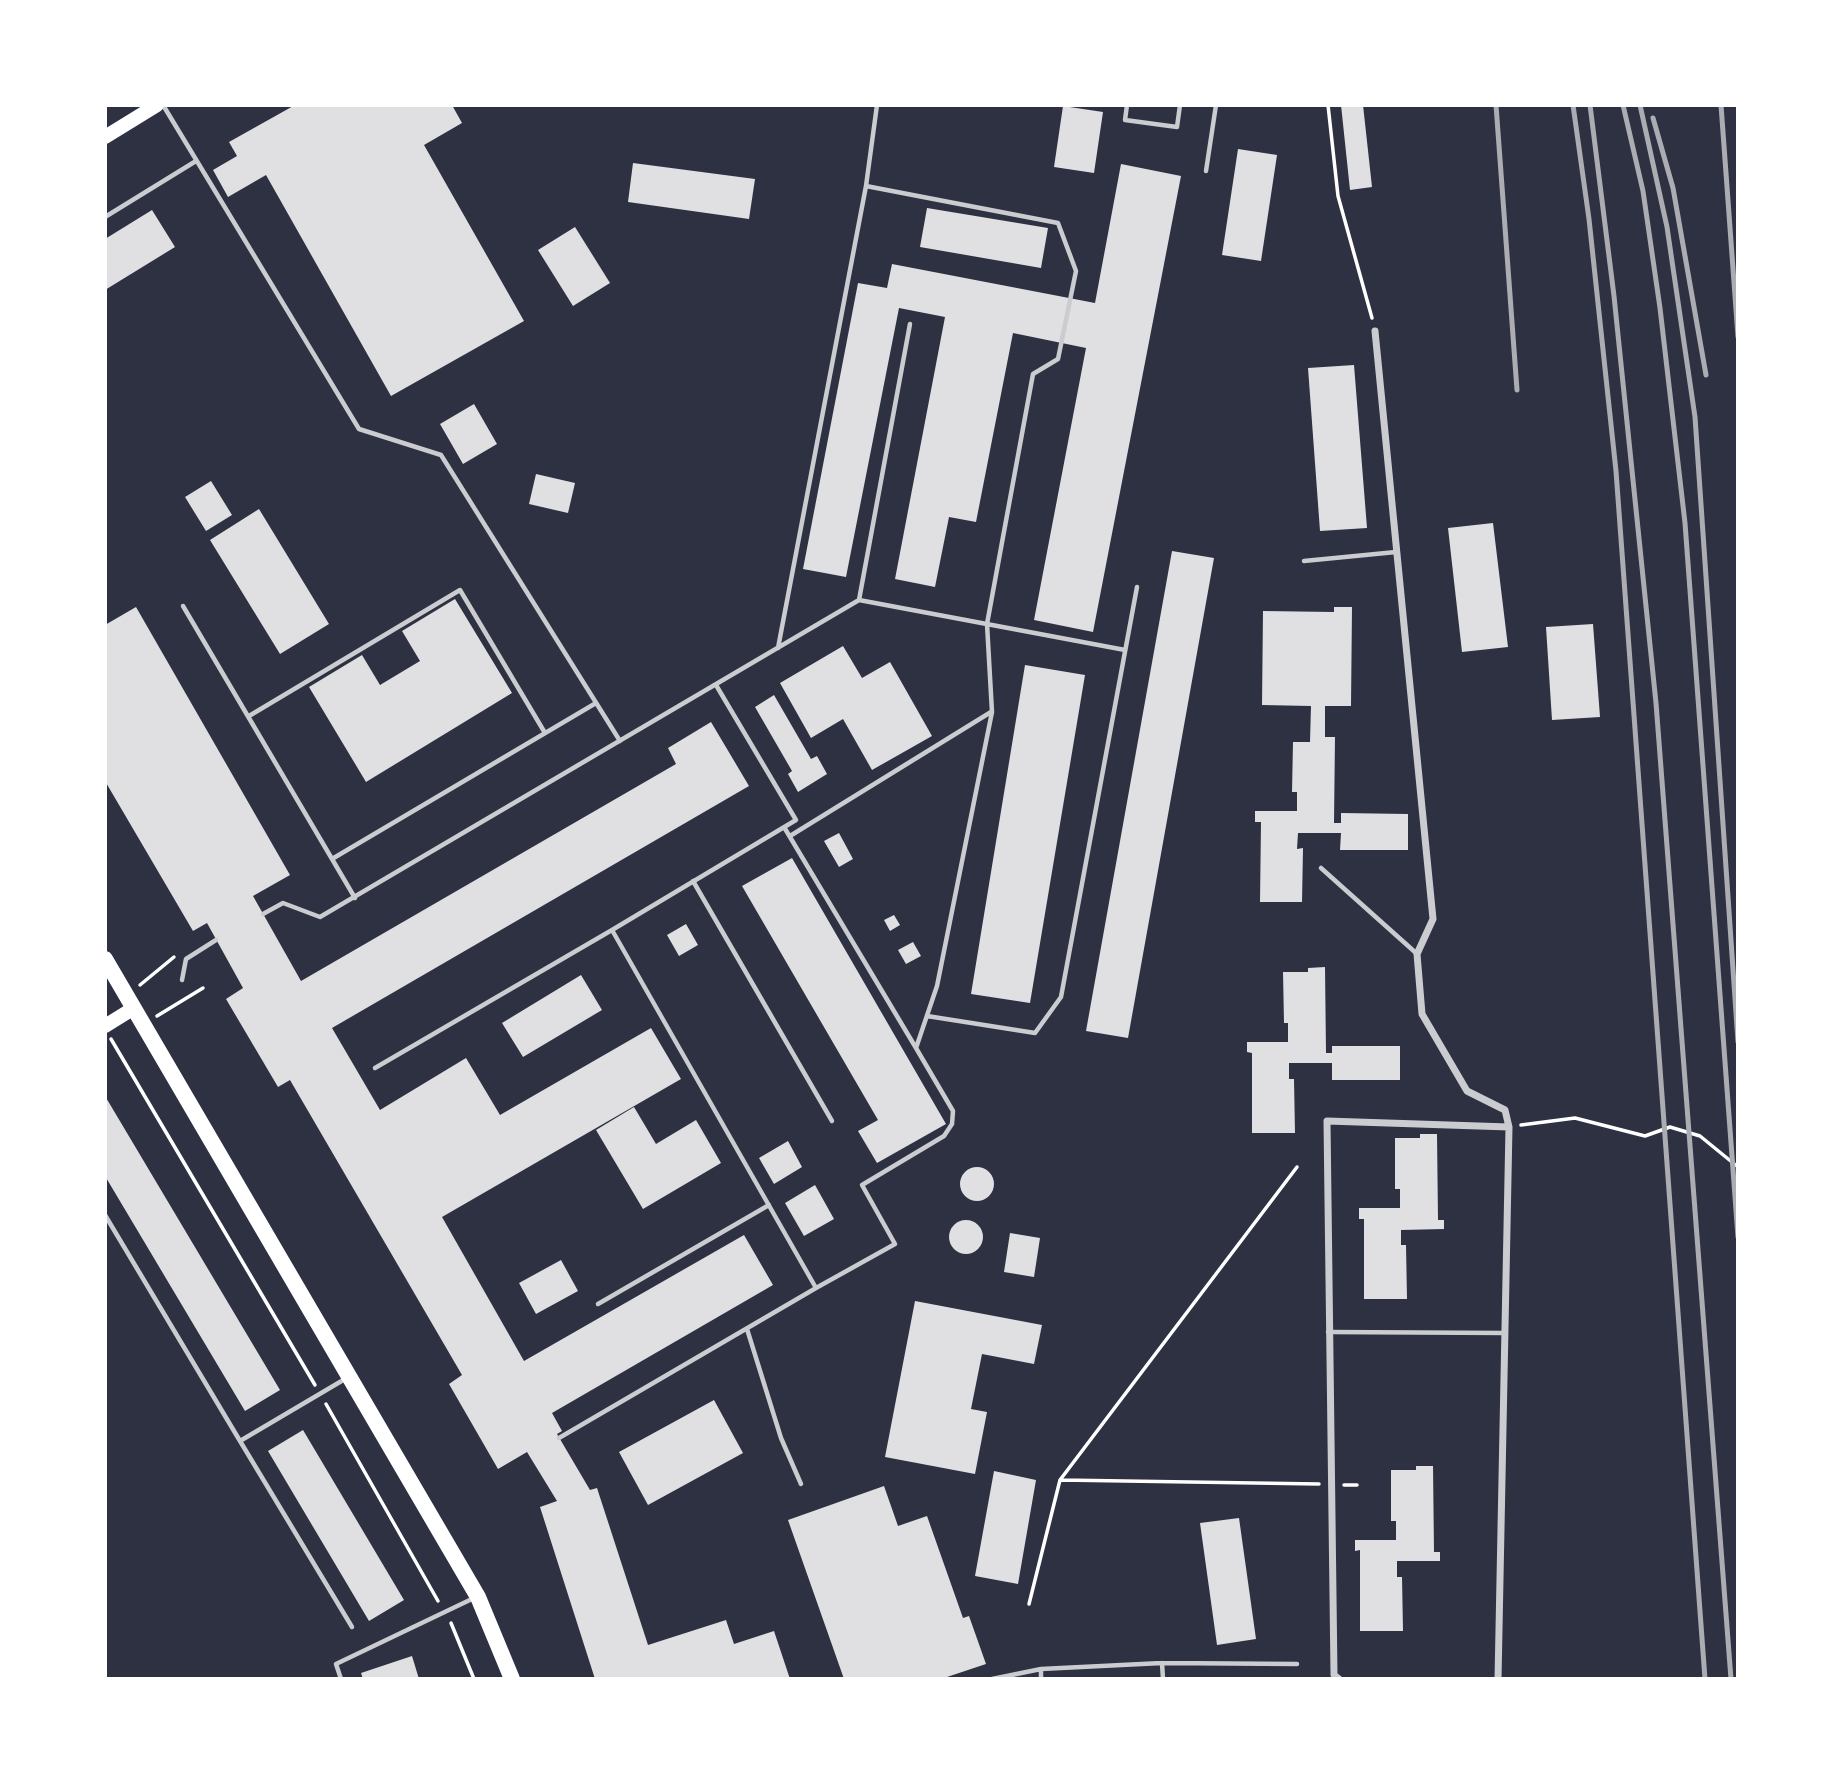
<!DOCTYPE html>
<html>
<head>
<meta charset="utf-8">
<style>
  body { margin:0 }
  #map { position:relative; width:1843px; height:1784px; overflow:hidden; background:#2d3142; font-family:Raleway,sans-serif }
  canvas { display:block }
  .frame { position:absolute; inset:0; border:107px solid #fff; pointer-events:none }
</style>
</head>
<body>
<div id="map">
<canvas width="1843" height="1784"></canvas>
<div class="frame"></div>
</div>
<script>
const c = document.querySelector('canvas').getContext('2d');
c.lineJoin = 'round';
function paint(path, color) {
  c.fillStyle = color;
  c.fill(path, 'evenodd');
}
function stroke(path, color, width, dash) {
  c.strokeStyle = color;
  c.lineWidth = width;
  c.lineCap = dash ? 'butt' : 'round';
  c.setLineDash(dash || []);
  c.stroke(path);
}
paint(new Path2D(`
  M 295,105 L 452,105 L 462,123 L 424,145 L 524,321 L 391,396 L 266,175 L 228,197 L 213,170 L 237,156 L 229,142 Z
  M 1341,105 L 1363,105 L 1372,187 L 1350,190 Z
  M 1063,106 L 1103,112 L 1094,173 L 1054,167 Z
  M 1238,149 L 1277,155 L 1261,261 L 1222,255 Z
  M 633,163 L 755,179 L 749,219 L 628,202 Z
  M 1121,164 L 1181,176 L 1093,632 L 1034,620 L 1086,348 L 1013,333 L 976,522 L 949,517 L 935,587 L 895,579 L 945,317 L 899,308 L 846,577 L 803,569 L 858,283 L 887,288 L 892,264 L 1095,303 Z
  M 927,208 L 1048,228 L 1041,268 L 920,247 Z
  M 152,210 L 175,247 L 105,290 L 105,239 Z
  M 575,227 L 610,283 L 573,306 L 538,250 Z
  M 1354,365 L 1367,528 L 1320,531 L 1308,368 Z
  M 474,404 L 497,444 L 463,464 L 440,424 Z
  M 536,474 L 575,483 L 568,513 L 529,504 Z
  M 211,481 L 232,515 L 206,531 L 185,497 Z
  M 259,509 L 329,624 L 280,654 L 210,540 Z
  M 1493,523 L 1508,647 L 1462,652 L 1448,528 Z
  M 1172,551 L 1214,558 L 1128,1038 L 1086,1031 Z
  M 455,599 L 512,693 L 366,782 L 309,687 L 362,655 L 380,685 L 420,661 L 402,631 Z
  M 136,607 L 290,875 L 253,896 L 301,981 L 676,764 L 668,748 L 711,722 L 749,786 L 332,1028 L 380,1110 L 466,1058 L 500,1115 L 651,1028 L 681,1079 L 442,1217 L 524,1361 L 744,1235 L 773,1285 L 552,1413 L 562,1431 L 557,1434 L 590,1490 L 597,1488 L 648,1645 L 726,1620 L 734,1644 L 774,1631 L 790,1679 L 595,1679 L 540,1507 L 557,1501 L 527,1452 L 498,1469 L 449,1384 L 462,1375 L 290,1080 L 278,1087 L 226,999 L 243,988 L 207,923 L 193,931 L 105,781 L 105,625 Z
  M 1334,607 L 1352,607 L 1351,706 L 1325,706 L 1325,737 L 1335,737 L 1334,823 L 1341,823 L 1341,813 L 1408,814 L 1408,850 L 1340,850 L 1341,833 L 1298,833 L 1297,849 L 1303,848 L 1302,902 L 1260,902 L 1261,822 L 1255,822 L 1255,811 L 1297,811 L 1297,792 L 1292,792 L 1293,742 L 1310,742 L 1311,706 L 1262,705 L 1263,611 L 1334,612 Z
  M 1593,624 L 1600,717 L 1552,720 L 1546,627 Z
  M 843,646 L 862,678 L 890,662 L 932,736 L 872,770 L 843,719 L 811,738 L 780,683 Z
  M 1025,665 L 1085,675 L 1030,1003 L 971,994 Z
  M 774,695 L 811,759 L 817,756 L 827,774 L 798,792 L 788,774 L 792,771 L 755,707 Z
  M 839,833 L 853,859 L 839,867 L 824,841 Z
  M 792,858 L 946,1124 L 877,1163 L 858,1131 L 878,1120 L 742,886 Z
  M 894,915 L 900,925 L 890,931 L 884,920 Z
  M 686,924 L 698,945 L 679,956 L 667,935 Z
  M 913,942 L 921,956 L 906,964 L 898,950 Z
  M 1325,967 L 1326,1053 L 1332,1053 L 1332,1046 L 1400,1046 L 1400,1080 L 1332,1080 L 1332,1063 L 1289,1063 L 1289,1079 L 1294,1079 L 1295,1133 L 1252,1133 L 1252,1053 L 1247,1052 L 1247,1042 L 1288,1042 L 1288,1023 L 1284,1023 L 1283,972 L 1308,972 L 1308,968 Z
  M 581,975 L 602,1010 L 523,1057 L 502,1023 Z
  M 105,1096 L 280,1390 L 245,1411 L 105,1176 Z
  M 634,1107 L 656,1144 L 696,1120 L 721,1163 L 643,1209 L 596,1130 Z
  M 1420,1134 L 1437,1134 L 1438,1220 L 1444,1220 L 1444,1229 L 1401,1230 L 1401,1245 L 1406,1245 L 1407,1299 L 1364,1299 L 1364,1219 L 1359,1219 L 1359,1208 L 1400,1208 L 1400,1189 L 1395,1189 L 1395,1138 L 1420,1138 Z
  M 788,1141 L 802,1167 L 774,1184 L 759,1158 Z
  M960 1184a17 17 0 1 1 34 0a17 17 0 1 1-34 0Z
  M 815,1185 L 834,1219 L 804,1236 L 785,1203 Z
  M949 1237a17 17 0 1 1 34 0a17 17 0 1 1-34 0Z
  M 1010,1233 L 1040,1238 L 1034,1277 L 1004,1272 Z
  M 561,1260 L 578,1291 L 536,1314 L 519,1283 Z
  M 915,1301 L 1042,1325 L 1034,1364 L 982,1354 L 971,1409 L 987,1412 L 975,1474 L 885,1457 Z
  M 714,1400 L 743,1453 L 648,1505 L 619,1452 Z
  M 303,1430 L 404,1600 L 369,1621 L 268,1451 Z
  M 1416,1466 L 1433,1466 L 1434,1552 L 1440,1552 L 1440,1561 L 1397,1561 L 1397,1577 L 1402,1577 L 1403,1631 L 1360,1631 L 1360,1550 L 1355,1551 L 1355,1540 L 1396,1540 L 1396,1521 L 1391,1521 L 1391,1470 L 1416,1470 Z
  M 994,1471 L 1036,1480 L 1018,1584 L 975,1576 Z
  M 884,1486 L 898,1526 L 927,1516 L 963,1618 L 969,1616 L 986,1664 L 941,1679 L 844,1679 L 788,1520 Z
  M 1239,1518 L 1256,1639 L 1217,1645 L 1200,1523 Z
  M 412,1656 L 419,1679 L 363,1679 L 361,1673 Z`), '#e0e0e3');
stroke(new Path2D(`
  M 1328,105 L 1338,196 L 1372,318
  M 140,985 L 174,957
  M 157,1016 L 203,988
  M 111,1039 L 315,1385
  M 1521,1125 L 1575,1118 L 1645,1136 L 1670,1127 L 1700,1136 L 1738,1167
  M 326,1404 L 438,1601
  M 1060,1480 L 1297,1167
  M 1344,1485 L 1357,1485
  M 1029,1604 L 1060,1480 L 1319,1484
  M 451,1623 L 474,1679`), '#fff', 3.5);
stroke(new Path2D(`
  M 163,105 L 359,429 L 441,455 L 620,741
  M 1127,105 L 1125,120 L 1177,127 L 1180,105
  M 1206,171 L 1216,105
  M 105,217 L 196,161
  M 1304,561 L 1396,552
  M 859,600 L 910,324
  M 183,606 L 355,898
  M 778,648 L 866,186 L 877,105
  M 249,716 L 460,590 L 545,733
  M 784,827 L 916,1048
  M 790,836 L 991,712
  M 332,859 L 596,703
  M 1321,868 L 1416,953
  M 693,881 L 832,1121
  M 263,914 L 283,903 L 320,917 L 859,600 L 1125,650
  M 182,980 L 186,959 L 216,940
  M 927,1016 L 1035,1033 L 1061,997 L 1137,587
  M 375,1068 L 612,930
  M 105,1215 L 240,1441 L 345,1379
  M 816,1288 L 895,1244 L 862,1185 L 944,1136 L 952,1124 L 953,1111 L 916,1048 L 937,986 L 992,712 L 987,624 L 1033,374 L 1058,359 L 1076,271 L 1058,223 L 866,186
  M 598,1304 L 769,1205
  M 747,1329 L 781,1438 L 801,1484
  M 1328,1332 L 1505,1333
  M 559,1438 L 816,1288 L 612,930 L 796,820 L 716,685
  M 240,1441 L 352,1627
  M 1162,1663 L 1163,1679
  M 1041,1669 L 1041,1679
  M 341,1679 L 336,1664 L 474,1598
  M 992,1679 L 1041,1669 L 1162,1663 L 1297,1664`), '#caccd0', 4.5);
stroke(new Path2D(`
  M 1375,331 L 1433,919 L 1417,954 L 1422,1014 L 1467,1091 L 1505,1110 L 1509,1127 L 1498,1679
  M 1339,1679 L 1334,1675 L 1327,1121 L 1509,1127`), '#caccd0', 7);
stroke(new Path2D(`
  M 105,137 L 157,105
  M 105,1026 L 134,1008`), '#fff', 14);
stroke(new Path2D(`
  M 105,959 L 478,1597 L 512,1679`), '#fff', 16);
stroke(new Path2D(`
  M 1496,105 L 1517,390
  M 1573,105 L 1589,219 L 1616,471 L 1705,1679
  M 1590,105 L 1614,296 L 1656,703 L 1731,1679
  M 1623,105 L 1643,191 L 1660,308 L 1685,523 L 1738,1237
  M 1640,105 L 1667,227 L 1695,417 L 1738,1042
  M 1721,105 L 1738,337
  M 1653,118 L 1673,188 L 1706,375`), '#abadb3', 5);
</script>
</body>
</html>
